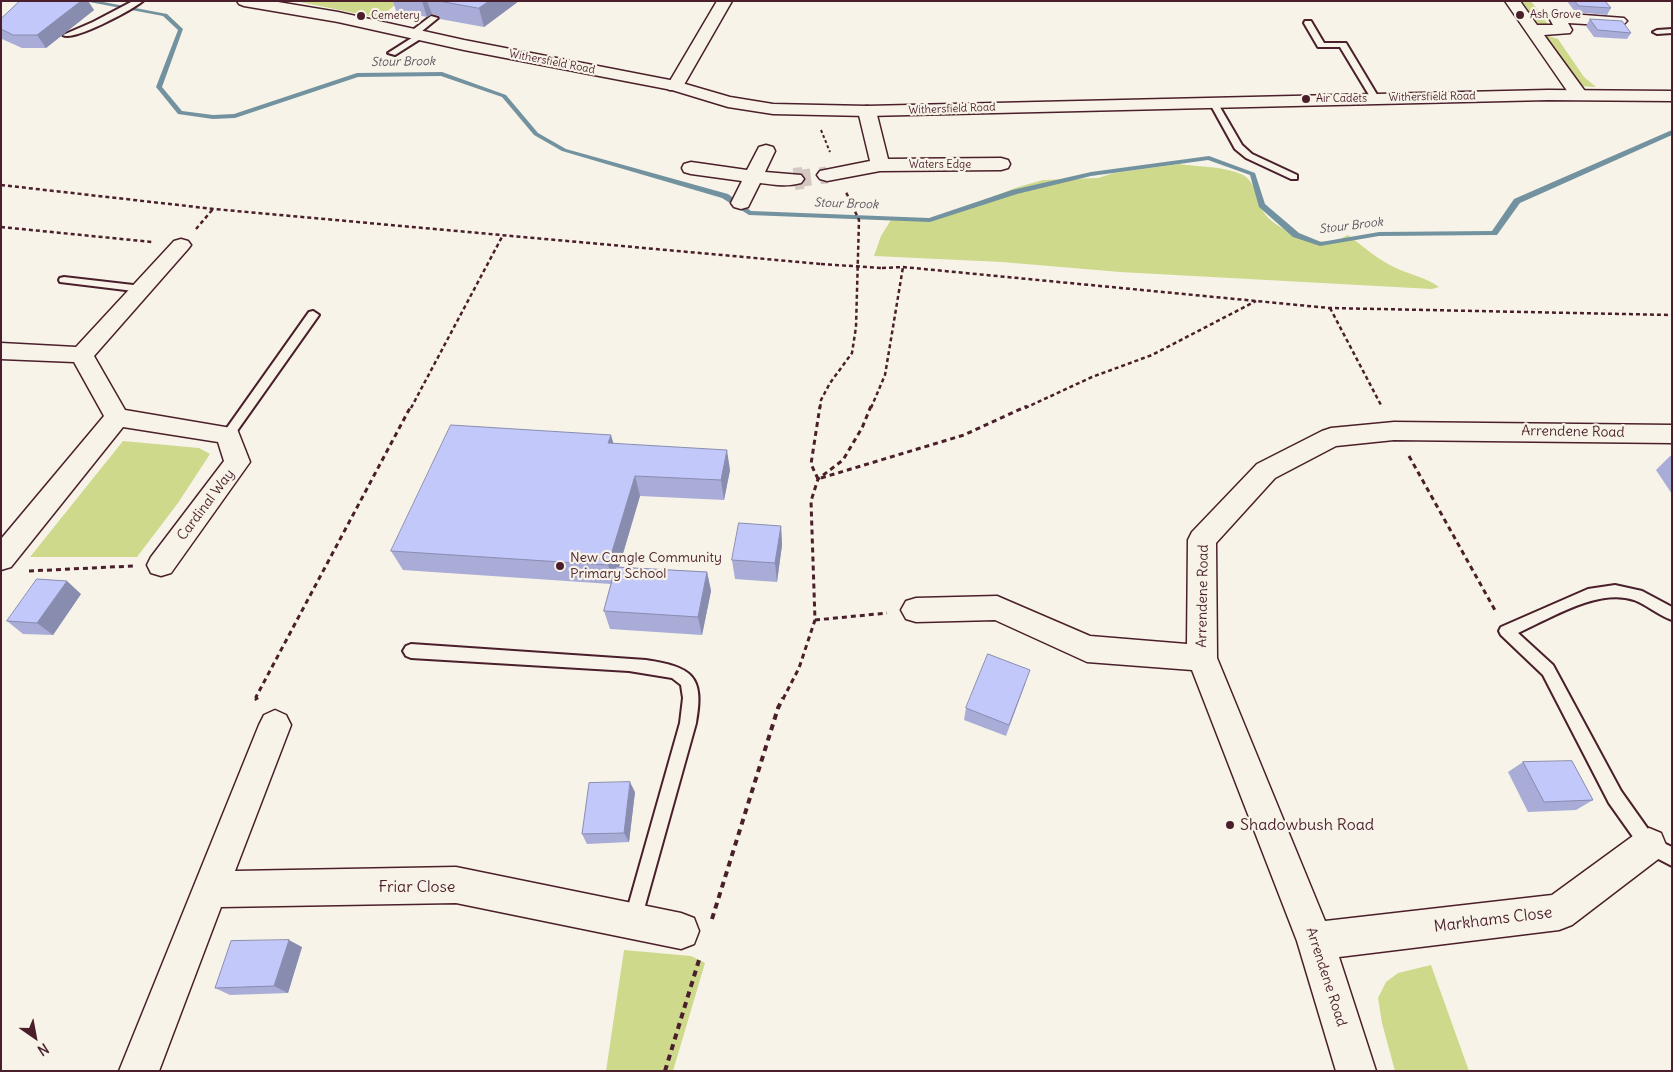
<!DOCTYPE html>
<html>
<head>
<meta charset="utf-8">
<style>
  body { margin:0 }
  #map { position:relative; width:1673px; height:1072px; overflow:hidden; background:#f7f3e8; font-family:Delius,sans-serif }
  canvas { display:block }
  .frame { position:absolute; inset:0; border:2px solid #4a1f2b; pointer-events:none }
  .north { position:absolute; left:10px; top:1012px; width:50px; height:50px; -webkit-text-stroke:4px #f7f3e8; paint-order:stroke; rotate:147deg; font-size:14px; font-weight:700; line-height:20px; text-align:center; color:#4a1f2b }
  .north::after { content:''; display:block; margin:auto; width:18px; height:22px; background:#4a1f2b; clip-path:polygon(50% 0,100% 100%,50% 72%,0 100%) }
</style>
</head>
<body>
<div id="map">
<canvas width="1673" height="1072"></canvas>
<div class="frame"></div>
<div class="north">N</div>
</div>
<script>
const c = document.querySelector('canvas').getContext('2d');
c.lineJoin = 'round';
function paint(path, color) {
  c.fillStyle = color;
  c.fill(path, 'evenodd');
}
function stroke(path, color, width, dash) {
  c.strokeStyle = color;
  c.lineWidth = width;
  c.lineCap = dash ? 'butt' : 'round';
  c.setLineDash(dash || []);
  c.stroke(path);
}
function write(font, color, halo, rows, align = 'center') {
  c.font = font + ' Delius,sans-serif';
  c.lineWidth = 4.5;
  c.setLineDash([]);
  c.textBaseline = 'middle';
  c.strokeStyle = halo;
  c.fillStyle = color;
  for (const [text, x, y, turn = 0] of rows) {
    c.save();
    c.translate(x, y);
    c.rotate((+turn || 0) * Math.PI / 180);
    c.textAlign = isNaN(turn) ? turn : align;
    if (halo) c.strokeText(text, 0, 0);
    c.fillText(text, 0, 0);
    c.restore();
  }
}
paint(new Path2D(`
  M 295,1 L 400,1 L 379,18 Z
  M 1518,1 L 1531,1 L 1549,26 L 1545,28 L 1534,25 Z
  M 1546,35 L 1558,39 L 1584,77 L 1596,87 L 1578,86 L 1542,38 Z
  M 1179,164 C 1199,167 1224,166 1243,175 C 1256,182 1256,199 1263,211 C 1273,229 1314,245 1334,241 C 1338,240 1344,237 1348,235 C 1363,246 1378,260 1396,268 C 1411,275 1425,277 1439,287 L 1432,289 L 1120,272 L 1002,262 L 874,256 L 881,236 L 891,220 L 918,220 L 939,217 L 1018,187 L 1043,180 L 1098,178 L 1114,173 Z
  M 123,441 L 199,448 L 210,454 L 178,503 L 137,557 L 30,557 Z
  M 624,950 L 691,956 L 705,963 L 673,1071 L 606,1071 Z
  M 1431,965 L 1469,1071 L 1395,1071 L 1382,1023 L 1378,998 L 1386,982 L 1398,973 Z`), '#ced98c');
paint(new Path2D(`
  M 84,1 L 98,1 L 167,14 L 183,29 L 162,87 L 182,111 L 213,115 L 234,114 L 357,73 L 442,72 L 506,95 L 538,133 L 566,149 L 728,194 L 751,211 L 929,218 L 1012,190 L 1091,172 L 1209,156 L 1255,173 L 1265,204 L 1299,233 L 1321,242 L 1379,232 L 1492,231 L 1514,199 L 1672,130 L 1672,135 L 1520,203 L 1497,235 L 1494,235 L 1379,236 L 1320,246 L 1293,237 L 1259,207 L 1250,175 L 1208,160 L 1091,176 L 1017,194 L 930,222 L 749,215 L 722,198 L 562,151 L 534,135 L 502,97 L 441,76 L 358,77 L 235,118 L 213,119 L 178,114 L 156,87 L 178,30 L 163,16 Z`), '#73929f');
stroke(new Path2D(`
  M 794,179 L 827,175`), '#d4c9c2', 17, [17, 9]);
stroke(new Path2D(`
  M 794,179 L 803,178`), '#d4c9c2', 22, [22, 11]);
const lane = new Path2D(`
  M 133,1 L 143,1 C 132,10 73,42 63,35 L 93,22 Z
  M 431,16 L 438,18 L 416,36 L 410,36 L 410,32 Z
  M 1305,21 L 1311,21 L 1324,43 L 1346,43 L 1379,98 L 1378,100 L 1372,100 L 1340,47 L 1318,47 L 1304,23 Z
  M 1672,29 L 1672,33 L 1657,34 L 1653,32 L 1657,30 Z
  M 418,34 L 425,36 L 395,55 L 388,53 Z
  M 1213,99 L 1217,102 L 1242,145 L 1252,154 L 1297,175 L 1297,179 L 1291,179 L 1246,158 L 1235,149 L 1209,102 Z
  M 64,277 L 142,286 L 147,289 L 142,292 L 60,282 L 59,280 L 60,278 Z
  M 313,311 L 319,315 L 232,438 L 224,438 L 222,435 L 224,432 L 309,312 Z
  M 1615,585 L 1642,591 L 1672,607 L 1672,620 C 1658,615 1647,605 1634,600 C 1598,588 1551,618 1518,633 L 1553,665 L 1621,791 L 1655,839 L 1672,847 L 1672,866 L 1643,851 L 1609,803 L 1543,675 L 1501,635 L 1499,631 L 1501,627 L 1588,589 Z
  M 411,644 L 646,660 C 691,667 705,675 696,723 L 639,927 L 633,930 L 627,927 L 624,921 L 680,723 L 683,698 L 681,685 L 672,678 L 629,671 L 411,658 L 406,656 L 403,651 L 406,646 Z`);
const street = new Path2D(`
  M 717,1 L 732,1 L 681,90 L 669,90 L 667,86 Z
  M 1505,1 L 1520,1 L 1537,25 L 1553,25 L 1549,18 L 1552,15 L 1557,13 L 1624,18 L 1627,21 L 1624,24 L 1619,26 L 1568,23 L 1572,30 L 1570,33 L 1544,35 L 1587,94 L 1584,98 L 1578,99 L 1572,98 Z
  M 867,106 L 873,107 L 876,111 L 888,159 L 1001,158 L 1008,160 L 1010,164 L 1008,168 L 1001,170 L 880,171 L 827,181 L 820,179 L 817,175 L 820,171 L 870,161 L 858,111 L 861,107 Z
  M 766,145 L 773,147 L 775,151 L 765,172 L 801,175 L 804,179 L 801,183 C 787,187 774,185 760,183 L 748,207 L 741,209 L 734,207 L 731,203 L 742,181 L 691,174 L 684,172 L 682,168 L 684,164 L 691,162 L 747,170 L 759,147 Z
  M 181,239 L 188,241 L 191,245 L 188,249 L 94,356 L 125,410 L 237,429 L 250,462 L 171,573 L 161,576 L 151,573 L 147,565 L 151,557 L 224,461 L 218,442 L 123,427 L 11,567 L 1,570 L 1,539 L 104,416 L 74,362 L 1,359 L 1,343 L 76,347 L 174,241 Z
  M 1394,422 L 1672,425 L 1672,443 L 1394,440 L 1336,446 L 1275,478 L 1216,543 L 1217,658 L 1325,921 L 1552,895 L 1637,833 L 1649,828 L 1661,833 L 1666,845 L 1661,857 L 1572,925 L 1559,930 L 1339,957 L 1376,1071 L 1336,1071 L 1297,941 L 1192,670 L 1087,662 L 995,620 L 916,622 L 906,619 L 901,610 L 906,601 L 916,598 L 997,596 L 1090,636 L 1187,644 L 1188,540 L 1192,532 L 1257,464 L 1322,431 L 1331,428 Z
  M 275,710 L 286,715 L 291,725 L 235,871 L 456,867 L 681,913 L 694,918 L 699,931 L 694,944 L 681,949 L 456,903 L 221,907 L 159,1071 L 119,1071 L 259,725 L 264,715 Z`);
const secondary = new Path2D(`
  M 237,1 L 272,1 L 338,12 L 464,40 L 675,81 L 730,97 L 773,104 L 867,106 L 1548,90 L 1672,91 L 1672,101 L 1548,100 L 867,116 L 773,114 L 728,107 L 672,90 L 464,50 L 338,22 L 244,6 L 239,4 Z`);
stroke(lane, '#4a1f2b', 4);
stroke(street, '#4a1f2b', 3);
stroke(secondary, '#4a1f2b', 3);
stroke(new Path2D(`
  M 821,130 L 830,152`), '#4a1f2b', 2, [3, 2.5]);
stroke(new Path2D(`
  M 1,185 L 214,209 L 821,264
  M 1,227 L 152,242
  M 196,229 L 213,209
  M 882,268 L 903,267 L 1329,308 L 1672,315
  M 1330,308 L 1382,407
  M 411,408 L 503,235
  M 820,408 L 821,400 L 830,383 L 852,353 L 856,327 L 859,220 L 846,192
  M 871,408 L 885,375 L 903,267
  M 1025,408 L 1092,377 L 1152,355 L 1256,301`), '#4a1f2b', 2.5, [4, 3]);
stroke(new Path2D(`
  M 1409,456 L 1496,612
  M 821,478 L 964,435 L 1027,406
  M 818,479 L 811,464 L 820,406
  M 29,571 L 133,566
  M 815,620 L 887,613
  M 257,699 L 256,697 L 411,406
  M 783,699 L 799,668 L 815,620 L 811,501 L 818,479 L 843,460 L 862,428 L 871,406`), '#4a1f2b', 3, [5, 4]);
stroke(new Path2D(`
  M 256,698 L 257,700
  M 712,919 L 778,708 L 783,698
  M 665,1071 L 699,960`), '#4a1f2b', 4, [6, 5]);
paint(lane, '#f7f3e8');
paint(street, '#f7f3e8');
paint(secondary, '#f7f3e8');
stroke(new Path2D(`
  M 821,264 L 882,268`), '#4a1f2b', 2.5, [4, 3]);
paint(new Path2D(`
  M 20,1 L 88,1 L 94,10 L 46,48 L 22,48 L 2,39 L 1,37 L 1,19 Z
  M 393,1 L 519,1 L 484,27 L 440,19 L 439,16 L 432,14 L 427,17 L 396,11 Z
  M 1567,1 L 1605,1 L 1611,8 L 1607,15 L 1575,12 Z
  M 1590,19 L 1631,33 L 1627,39 L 1594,37 L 1586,26 Z
  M 614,444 L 730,470 L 724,500 L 640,496 L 619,567 L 707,572 L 711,591 L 702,635 L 610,629 L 604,611 L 611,584 L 403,570 L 391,551 Z
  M 1670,456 L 1672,456 L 1672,494 L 1656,470 Z
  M 781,526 L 782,545 L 777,582 L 735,579 L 732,560 Z
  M 81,594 L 53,635 L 23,634 L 7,621 Z
  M 1026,682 L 1006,736 L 964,720 L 966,708 Z
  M 1523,762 L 1593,800 L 1576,810 L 1528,812 L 1508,772 Z
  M 635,792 L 629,842 L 587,844 L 582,834 Z
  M 302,947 L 288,993 L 230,995 L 215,988 Z`), '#a8acd7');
paint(new Path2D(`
  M 81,1 L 88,1 L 94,10 L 46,48 L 37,35 Z
  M 422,1 L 427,1 L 432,14 L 427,17 Z
  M 489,1 L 519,1 L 484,27 L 479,8 Z
  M 611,435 L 617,455 L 608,443 Z
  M 727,450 L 730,470 L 724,500 L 721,480 Z
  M 635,476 L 640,496 L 614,584 L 608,565 Z
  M 781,526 L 782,545 L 777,582 L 775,563 Z
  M 707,572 L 711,591 L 702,635 L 698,617 Z
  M 67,581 L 81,594 L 53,635 L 37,623 Z
  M 630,782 L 635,792 L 629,842 L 624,833 Z
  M 289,940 L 302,947 L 288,993 L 274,986 Z`), '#888caf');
const building = new Path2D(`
  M 20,1 L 81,1 L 37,35 L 13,35 L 1,29 L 1,19 Z
  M 439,1 L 489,1 L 479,8 Z
  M 1575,1 L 1605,1 L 1611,8 L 1579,6 Z
  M 1590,19 L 1622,21 L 1631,33 L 1598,30 Z
  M 451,425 L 611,435 L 608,443 L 727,450 L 721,480 L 635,476 L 608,565 L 391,551 Z
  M 739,523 L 781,526 L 775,563 L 732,560 Z
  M 616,567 L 707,572 L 698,617 L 604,611 Z
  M 37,579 L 67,581 L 37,623 L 7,621 Z
  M 988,654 L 1030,670 L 1009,725 L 966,708 Z
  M 1572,761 L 1593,800 L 1544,802 L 1523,762 Z
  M 630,782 L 624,833 L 582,834 L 589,783 Z
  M 289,940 L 274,986 L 215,988 L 231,941 Z`);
paint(building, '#c3c8fa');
stroke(building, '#888caf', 1);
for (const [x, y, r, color] of [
  [1520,15,5,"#4a1f2b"],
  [361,16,5,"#4a1f2b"],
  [1306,99,5,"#4a1f2b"],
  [560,566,5,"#4a1f2b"],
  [1230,825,5,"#4a1f2b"]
]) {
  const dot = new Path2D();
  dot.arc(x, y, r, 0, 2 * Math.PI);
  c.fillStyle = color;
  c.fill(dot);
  stroke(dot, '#f7f3e8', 2);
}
write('11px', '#4a1f2b', '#f7f3e8', [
  ["Ash Grove",1530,15],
  ["Cemetery",371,16],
  ["Air Cadets",1316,99]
], 'left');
write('11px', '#4a1f2b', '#f7f3e8', [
  ["Withersfield Road",552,62,11],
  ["Withersfield Road",1432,97,-1],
  ["Withersfield Road",952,109,-2],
  ["Waters Edge",940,165]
]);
write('italic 12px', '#5b4f5b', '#f7f3e8', [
  ["Stour Brook",403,62,-1],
  ["Stour Brook",846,204,2],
  ["Stour Brook",1351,226,-7]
]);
write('14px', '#4a1f2b', '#f7f3e8', [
  ["Arrendene Road",1573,432,1],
  ["Cardinal Way",206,505,-53],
  ["Arrendene Road",1203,596,-89],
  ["Arrendene Road",1326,977,72]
]);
write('14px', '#4a1f2b', '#f7f3e8', [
  ["New Cangle Community",570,558],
  ["Primary School",570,574]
], 'left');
write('16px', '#4a1f2b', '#f7f3e8', [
  ["Shadowbush Road",1240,825]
], 'left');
write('16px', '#4a1f2b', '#f7f3e8', [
  ["Friar Close",417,887],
  ["Markhams Close",1493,920,-7]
]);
</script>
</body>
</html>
